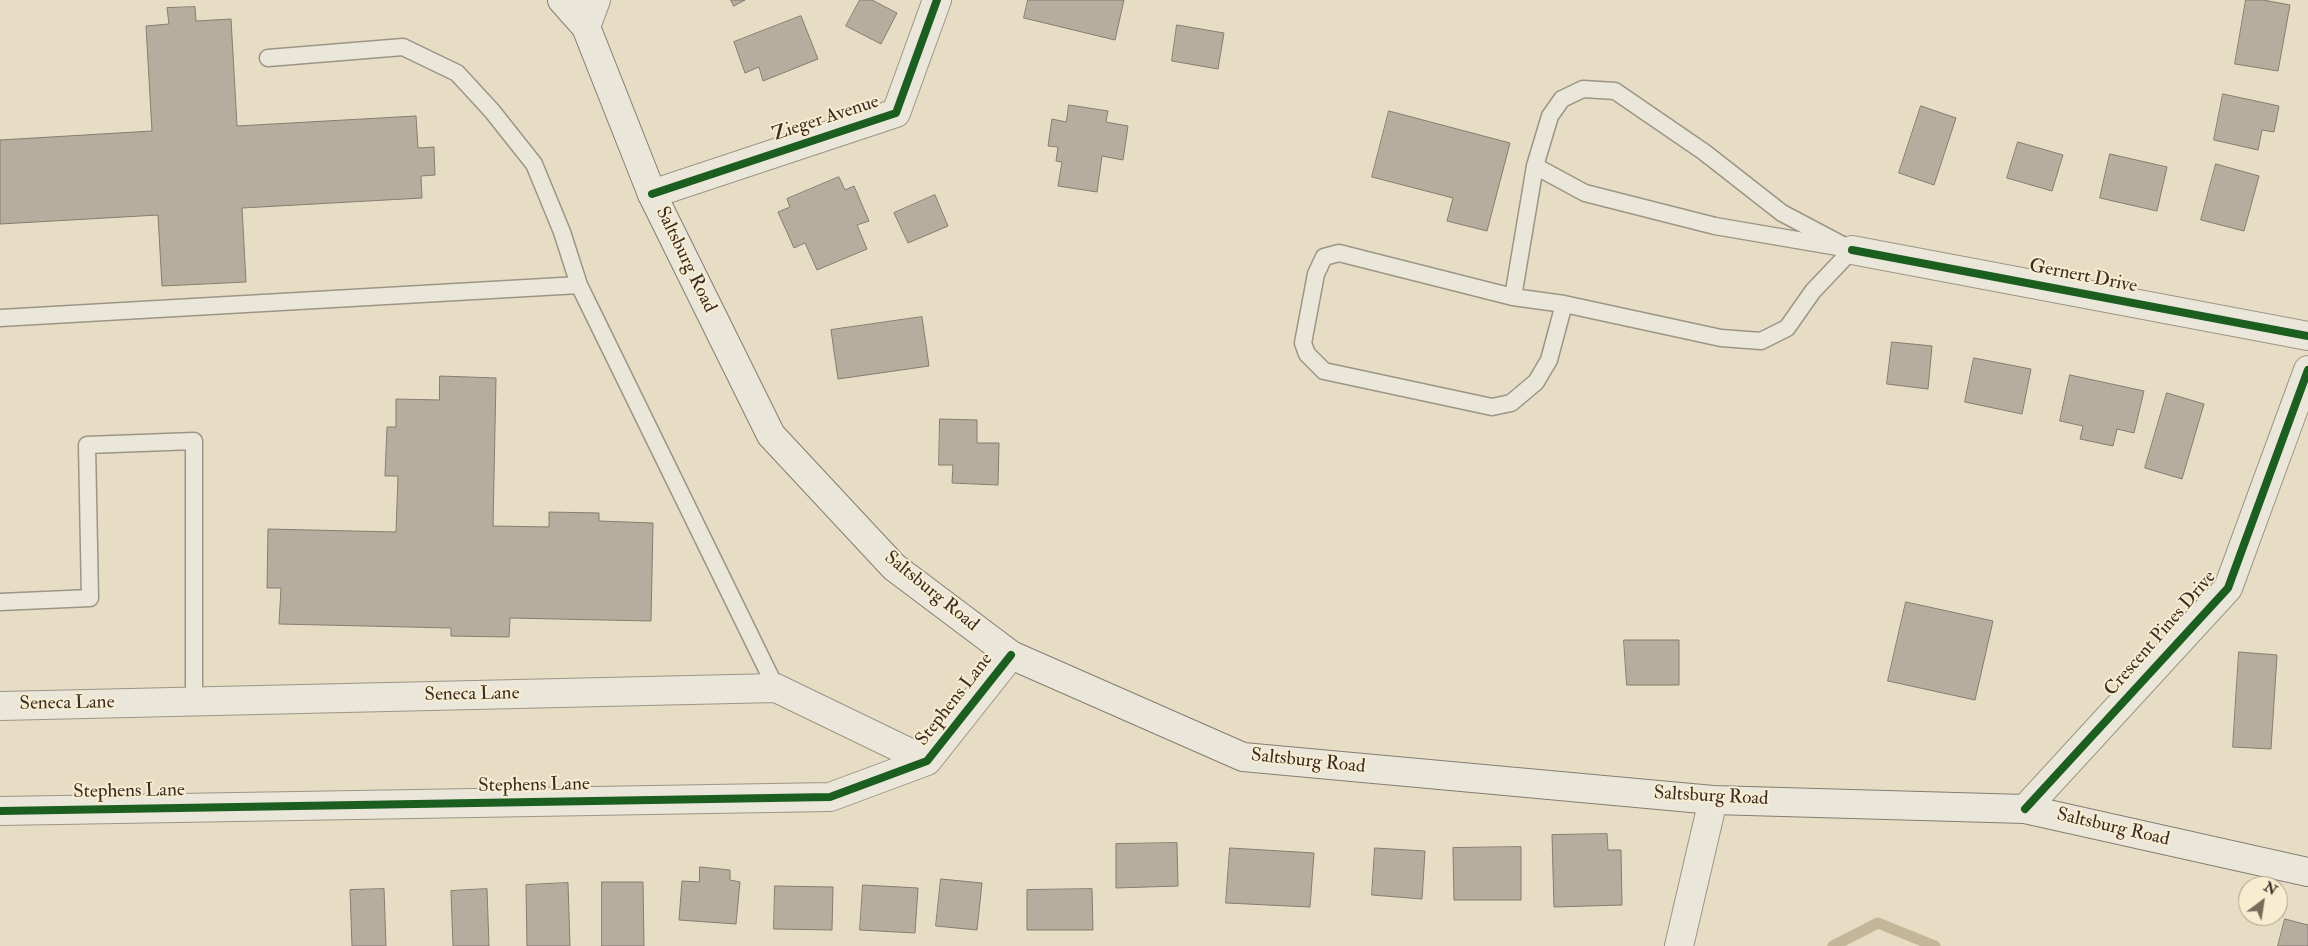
<!DOCTYPE html>
<html>
<head>
<meta charset="utf-8">
<style>
  body { margin:0 }
  #map { position:relative; width:2308px; height:946px; overflow:hidden; background:#e6ddc4; font-family:"IM FELL Double Pica",serif }
  canvas { display:block }
  .north { position:absolute; left:2238px; top:876px; width:50px; height:50px; box-sizing:border-box; background:#f8edd0; border:1px solid #aca08c; border-radius:50%; rotate:31deg; font-size:14px; font-weight:700; line-height:20px; text-align:center; color:#3b2d26 }
  .north::after { content:''; display:block; margin:auto; width:18px; height:22px; background:#776b5d; clip-path:polygon(50% 0,100% 100%,50% 72%,0 100%) }
</style>
</head>
<body>
<div id="map">
<canvas width="2308" height="946"></canvas>
<div class="north">N</div>
</div>
<script>
const c = document.querySelector('canvas').getContext('2d');
c.lineJoin = 'round';
function stroke(path, color, width, dash) {
  c.strokeStyle = color;
  c.lineWidth = width;
  c.lineCap = dash ? 'butt' : 'round';
  c.setLineDash(dash || []);
  c.stroke(path);
}
function paint(path, color) {
  c.fillStyle = color;
  c.fill(path, 'evenodd');
}
function write(font, color, halo, rows, align = 'center') {
  c.font = font + ' "IM FELL Double Pica",serif';
  c.lineWidth = 4;
  c.setLineDash([]);
  c.textBaseline = 'middle';
  c.strokeStyle = halo;
  c.fillStyle = color;
  for (const [text, x, y, turn = 0] of rows) {
    c.save();
    c.translate(x, y);
    c.rotate((+turn || 0) * Math.PI / 180);
    c.textAlign = isNaN(turn) ? turn : align;
    if (halo) c.strokeText(text, 0, 0);
    c.fillText(text, 0, 0);
    c.restore();
  }
}
stroke(new Path2D(`
  M 1833,946 L 1878,923 L 1935,946`), '#c4b698', 11);
const building = new Path2D(`
  M 731,0 L 745,0 L 734,6 Z
  M 860,0 L 872,0 L 897,13 L 881,44 L 846,26 Z
  M 1028,0 L 1124,0 L 1115,40 L 1024,18 Z
  M 2246,0 L 2263,0 L 2290,5 L 2278,71 L 2235,64 Z
  M 195,7 L 196,21 L 231,19 L 237,126 L 416,116 L 418,148 L 434,147 L 435,175 L 421,176 L 422,198 L 242,208 L 246,282 L 162,286 L 158,215 L 0,224 L 0,140 L 152,131 L 146,26 L 169,24 L 167,8 Z
  M 801,16 L 818,59 L 763,81 L 759,67 L 745,73 L 734,42 Z
  M 1177,25 L 1224,33 L 1218,69 L 1172,61 Z
  M 2223,94 L 2279,106 L 2274,132 L 2262,130 L 2258,150 L 2214,140 Z
  M 1069,105 L 1108,111 L 1106,122 L 1128,126 L 1123,160 L 1102,156 L 1097,192 L 1058,186 L 1062,162 L 1056,161 L 1058,147 L 1048,146 L 1052,119 L 1066,122 Z
  M 1921,106 L 1956,118 L 1934,185 L 1899,173 Z
  M 1389,111 L 1510,143 L 1487,231 L 1447,221 L 1453,198 L 1372,177 Z
  M 2018,142 L 2063,155 L 2052,191 L 2007,178 Z
  M 2110,154 L 2167,167 L 2157,211 L 2100,198 Z
  M 2216,164 L 2259,176 L 2244,231 L 2201,220 Z
  M 839,177 L 845,190 L 854,186 L 869,221 L 857,225 L 867,249 L 817,270 L 805,243 L 794,248 L 778,212 L 790,207 L 787,199 Z
  M 935,195 L 948,226 L 908,243 L 894,213 Z
  M 922,317 L 929,366 L 838,379 L 831,330 Z
  M 1892,342 L 1932,346 L 1928,389 L 1887,384 Z
  M 1974,358 L 2031,369 L 2022,414 L 1965,402 Z
  M 2070,375 L 2144,391 L 2134,433 L 2117,429 L 2113,446 L 2080,439 L 2083,426 L 2060,421 Z
  M 440,376 L 496,378 L 493,526 L 549,527 L 549,512 L 599,513 L 599,521 L 653,523 L 651,621 L 510,618 L 509,637 L 451,636 L 451,628 L 279,624 L 281,588 L 267,588 L 268,529 L 396,532 L 398,476 L 385,476 L 387,427 L 396,427 L 396,399 L 439,400 Z
  M 2167,393 L 2204,404 L 2182,479 L 2145,468 Z
  M 940,419 L 977,420 L 977,443 L 999,443 L 998,485 L 952,483 L 953,465 L 939,465 Z
  M 1906,602 L 1993,621 L 1975,700 L 1888,681 Z
  M 1624,640 L 1679,640 L 1679,685 L 1627,685 Z
  M 2239,652 L 2277,655 L 2271,749 L 2233,747 Z
  M 1607,834 L 1608,850 L 1621,850 L 1622,905 L 1554,907 L 1552,835 Z
  M 1177,843 L 1178,886 L 1116,888 L 1116,844 Z
  M 1521,847 L 1521,900 L 1454,900 L 1453,848 Z
  M 1230,848 L 1314,853 L 1310,907 L 1226,903 Z
  M 1375,848 L 1425,851 L 1422,899 L 1372,895 Z
  M 700,867 L 730,870 L 730,880 L 740,882 L 736,924 L 679,920 L 682,881 L 699,882 Z
  M 941,879 L 982,883 L 977,930 L 936,926 Z
  M 602,882 L 643,882 L 644,946 L 602,946 Z
  M 568,883 L 570,946 L 527,946 L 526,885 Z
  M 863,885 L 918,888 L 915,933 L 860,930 Z
  M 775,886 L 833,887 L 832,930 L 774,929 Z
  M 384,889 L 386,946 L 352,946 L 350,890 Z
  M 487,889 L 489,946 L 453,946 L 451,891 Z
  M 1092,889 L 1093,930 L 1027,930 L 1027,890 Z
  M 2285,919 L 2308,925 L 2308,946 L 2278,946 Z`);
paint(building, '#b5ae9e');
stroke(building, '#847d71', 1);
const service = new Path2D(`
  M 268,58 L 403,47 L 457,73 L 492,111 L 534,164 L 562,232 L 579,285
  M 1583,89 L 1615,91 L 1704,152 L 1782,213 L 1852,250 L 1813,291 L 1787,328 L 1761,341 L 1721,338 L 1564,304 L 1513,297 L 1535,166 L 1550,116 L 1562,99 Z
  M 1535,166 L 1585,193 L 1715,226 L 1838,247
  M 1513,297 L 1339,253 L 1324,257 L 1316,274 L 1303,343 L 1307,354 L 1324,371 L 1492,407 L 1511,403 L 1536,382 L 1549,360 L 1564,304
  M 0,318 L 579,285 L 776,688
  M 0,602 L 90,598 L 87,445 L 194,441 L 194,702`);
const minor = new Path2D(`
  M 586,27 L 596,0
  M 652,194 L 896,113 L 937,0
  M 1852,250 L 2308,336
  M 0,706 L 776,688 L 927,761
  M 2025,809 L 2228,588 L 2308,370
  M 0,811 L 830,797 L 927,761 L 1011,655
  M 1679,946 L 1713,800`);
const secondary = new Path2D(`
  M 562,0 L 586,27 L 652,194 L 771,435 L 894,567 L 1011,655 L 1243,757 L 1713,800 L 2025,809 L 2308,872`);
stroke(service, '#9c9586', 19);
stroke(minor, '#9c9586', 30);
stroke(secondary, '#847d71', 30);
stroke(service, '#eae6d9', 16);
stroke(minor, '#eae6d9', 28);
stroke(secondary, '#eae6d9', 28);
stroke(new Path2D(`
  M 652,194 L 896,113 L 937,0
  M 1852,250 L 2308,336
  M 2025,809 L 2228,588 L 2308,370
  M 0,811 L 830,797 L 927,761 L 1011,655`), '#1b5e20', 8);
write('19px', '#3b2d26', '#f8edd0', [
  ["Zieger Avenue",826,119,-18],
  ["Saltsburg Road",685,260,64],
  ["Gernert Drive",2083,277,11],
  ["Saltsburg Road",931,592,39],
  ["Crescent Pines Drive",2161,634,-49],
  ["Seneca Lane",472,695,-1],
  ["Stephens Lane",955,700,-52],
  ["Seneca Lane",67,704,-1],
  ["Saltsburg Road",1308,762,6],
  ["Stephens Lane",534,786,-1],
  ["Stephens Lane",129,792,-1],
  ["Saltsburg Road",1711,797,3],
  ["Saltsburg Road",2113,828,13]
]);
</script>
</body>
</html>
